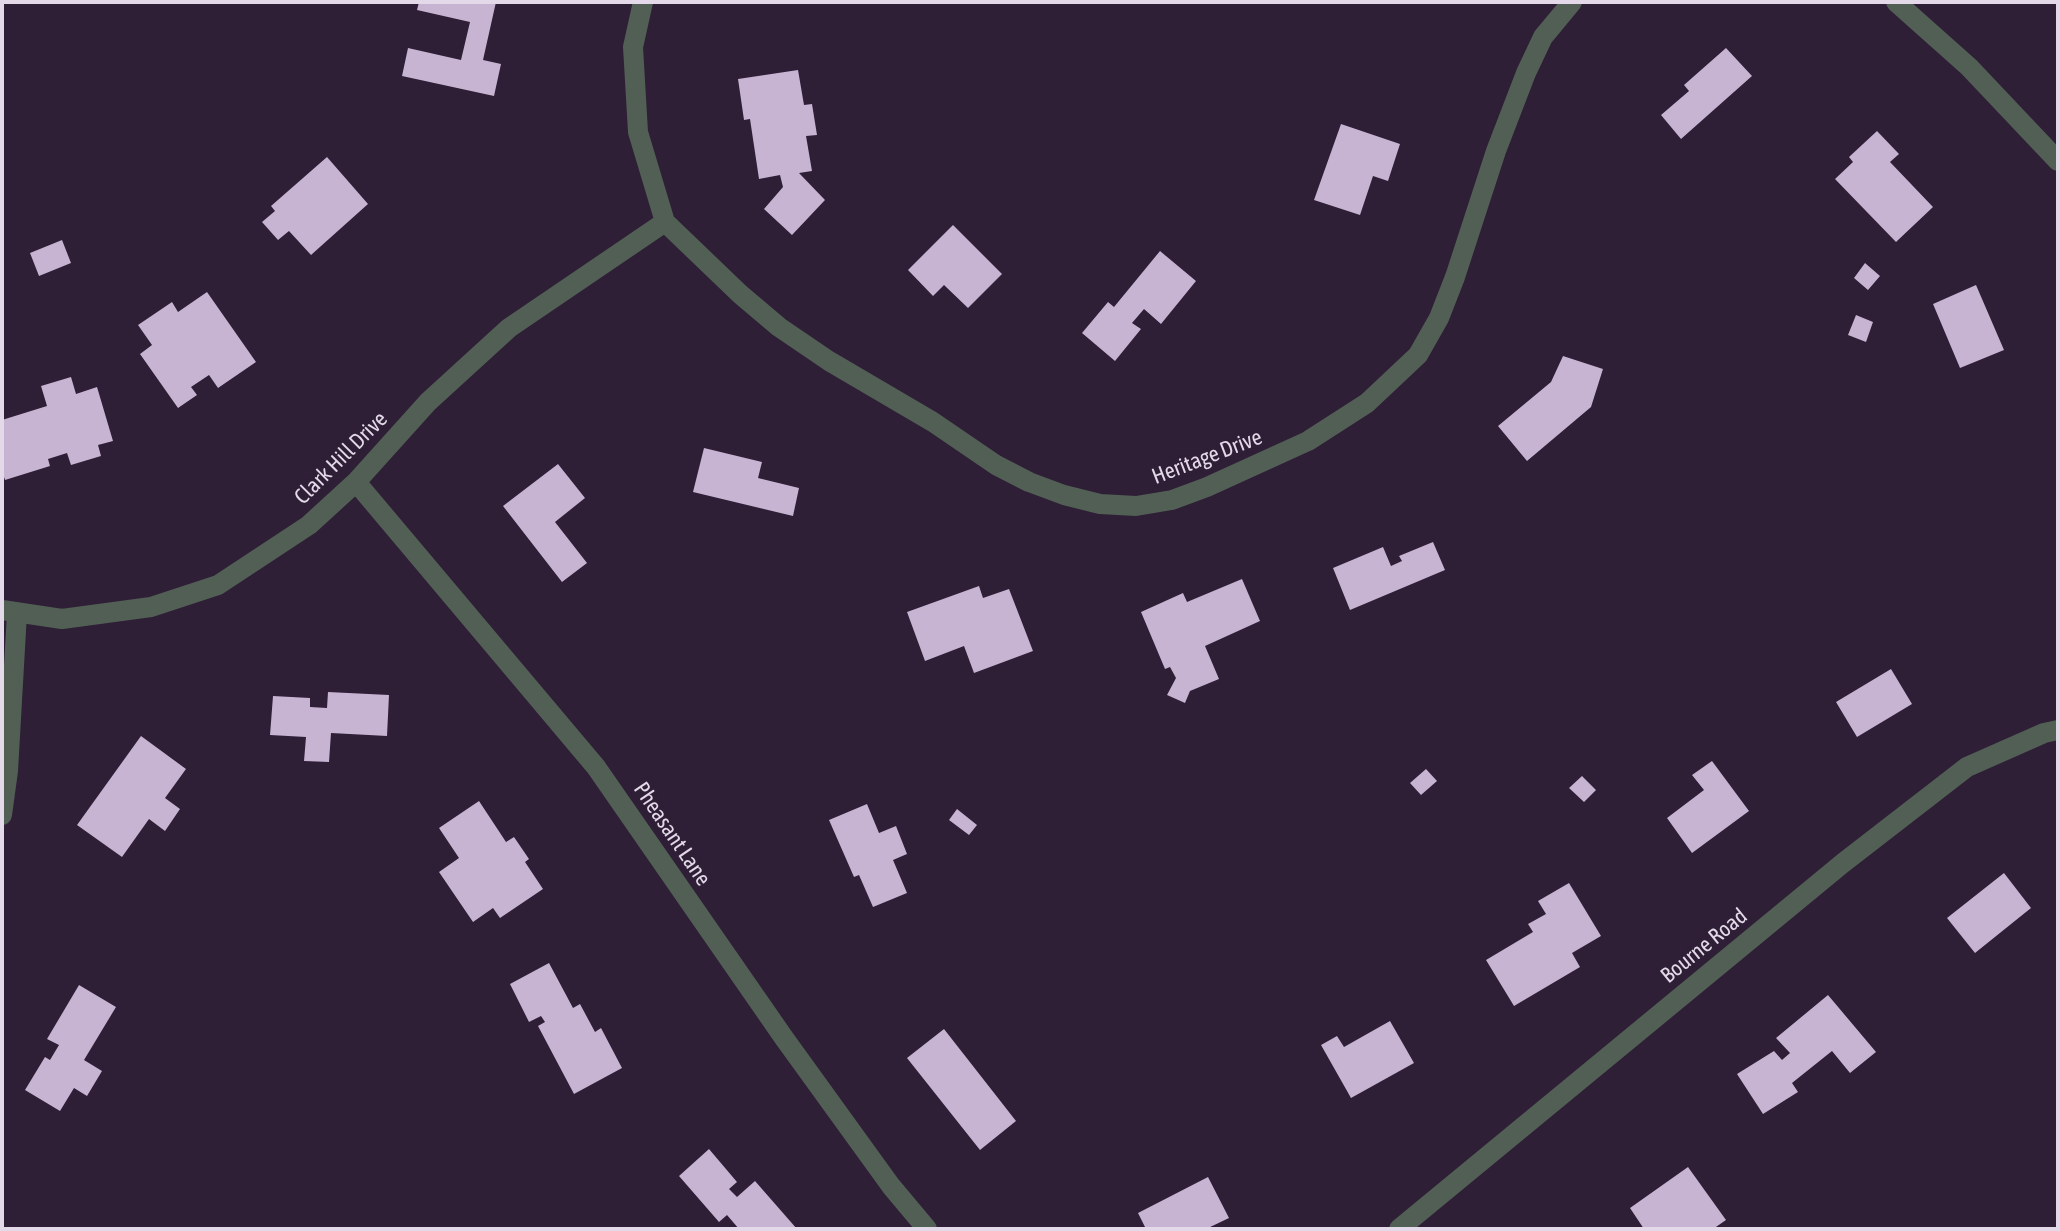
<!DOCTYPE html>
<html>
<head>
<meta charset="utf-8">
<style>
  body { margin:0 }
  #map { position:relative; width:2060px; height:1231px; overflow:hidden; background:#2e1e36; font-family:"Asap Condensed",sans-serif }
  canvas { display:block }
  .frame { position:absolute; inset:0; border:4px solid #e3d9e9; pointer-events:none }
</style>
</head>
<body>
<div id="map">
<canvas width="2060" height="1231"></canvas>
<div class="frame"></div>
</div>
<script>
const c = document.querySelector('canvas').getContext('2d');
c.lineJoin = 'round';
function paint(path, color) {
  c.fillStyle = color;
  c.fill(path, 'evenodd');
}
function stroke(path, color, width, dash) {
  c.strokeStyle = color;
  c.lineWidth = width;
  c.lineCap = dash ? 'butt' : 'round';
  c.setLineDash(dash || []);
  c.stroke(path);
}
function write(font, color, halo, rows, align = 'center') {
  c.font = font + ' "Asap Condensed",sans-serif';
  c.lineWidth = 8;
  c.setLineDash([]);
  c.textBaseline = 'middle';
  c.strokeStyle = halo;
  c.fillStyle = color;
  for (const [text, x, y, turn = 0] of rows) {
    c.save();
    c.translate(x, y);
    c.rotate((+turn || 0) * Math.PI / 180);
    c.textAlign = isNaN(turn) ? turn : align;
    if (halo) c.strokeText(text, 0, 0);
    c.fillText(text, 0, 0);
    c.restore();
  }
}
paint(new Path2D(`
  M 419,2 L 496,2 L 483,60 L 501,64 L 494,96 L 402,76 L 408,48 L 461,60 L 470,22 L 417,10 Z
  M 1726,48 L 1752,76 L 1681,139 L 1661,115 L 1689,91 L 1684,85 Z
  M 798,70 L 804,105 L 812,104 L 817,135 L 806,136 L 812,171 L 799,173 L 825,200 L 792,235 L 764,209 L 783,187 L 780,175 L 759,179 L 750,119 L 744,120 L 738,79 Z
  M 1341,124 L 1400,144 L 1388,181 L 1373,176 L 1360,215 L 1314,200 Z
  M 1877,131 L 1899,154 L 1890,162 L 1933,207 L 1896,242 L 1835,179 L 1853,162 L 1849,157 Z
  M 327,157 L 368,204 L 311,255 L 289,231 L 278,240 L 262,222 L 275,211 L 271,206 Z
  M 953,225 L 1002,274 L 968,308 L 944,285 L 933,296 L 908,270 Z
  M 62,240 L 71,263 L 39,276 L 30,253 Z
  M 1160,251 L 1196,281 L 1161,324 L 1144,309 L 1132,323 L 1141,329 L 1115,361 L 1082,333 L 1108,302 L 1114,307 Z
  M 1865,263 L 1880,276 L 1868,290 L 1854,278 Z
  M 1976,285 L 2004,350 L 1960,368 L 1933,304 Z
  M 207,292 L 256,362 L 218,388 L 209,375 L 191,387 L 197,395 L 178,408 L 140,354 L 152,345 L 138,325 L 172,302 L 178,312 Z
  M 1856,315 L 1873,322 L 1866,342 L 1848,335 Z
  M 1563,356 L 1603,369 L 1591,407 L 1527,461 L 1498,426 L 1551,382 Z
  M 71,377 L 76,394 L 97,387 L 113,441 L 98,445 L 101,456 L 71,465 L 67,453 L 48,459 L 50,466 L 5,480 L 2,471 L 2,420 L 47,406 L 41,386 Z
  M 704,448 L 762,462 L 758,478 L 799,488 L 793,516 L 693,492 Z
  M 558,464 L 585,498 L 555,522 L 587,563 L 562,582 L 503,506 Z
  M 1433,542 L 1445,570 L 1350,610 L 1333,568 L 1383,547 L 1391,566 L 1402,561 L 1399,556 Z
  M 1242,579 L 1260,621 L 1205,646 L 1219,679 L 1190,691 L 1185,703 L 1167,695 L 1176,678 L 1170,667 L 1165,669 L 1141,612 L 1183,593 L 1187,602 Z
  M 979,586 L 983,598 L 1009,589 L 1033,651 L 974,673 L 964,646 L 925,661 L 907,612 Z
  M 1891,669 L 1912,704 L 1857,737 L 1836,702 Z
  M 328,692 L 389,695 L 387,736 L 331,733 L 329,762 L 304,761 L 306,737 L 270,735 L 273,696 L 310,698 L 310,707 L 327,708 Z
  M 141,736 L 186,769 L 165,798 L 180,809 L 165,831 L 149,819 L 122,857 L 77,825 Z
  M 1712,761 L 1749,811 L 1692,853 L 1667,818 L 1704,790 L 1692,775 Z
  M 1426,769 L 1437,781 L 1421,795 L 1410,783 Z
  M 1582,776 L 1596,790 L 1584,802 L 1569,788 Z
  M 479,801 L 506,842 L 514,837 L 529,859 L 525,862 L 543,889 L 500,918 L 493,908 L 473,922 L 439,872 L 459,858 L 439,828 Z
  M 867,804 L 879,833 L 896,826 L 907,854 L 893,860 L 907,893 L 873,907 L 859,875 L 854,877 L 829,820 Z
  M 957,809 L 977,825 L 969,835 L 949,820 Z
  M 2004,873 L 2031,908 L 1975,953 L 1947,918 Z
  M 1569,883 L 1601,936 L 1572,953 L 1580,967 L 1514,1006 L 1486,960 L 1533,932 L 1528,924 L 1546,914 L 1538,901 Z
  M 549,963 L 573,1008 L 580,1004 L 595,1032 L 601,1028 L 622,1068 L 574,1094 L 538,1026 L 545,1022 L 541,1016 L 529,1022 L 510,984 Z
  M 79,985 L 116,1007 L 84,1060 L 102,1071 L 87,1096 L 74,1088 L 60,1111 L 25,1090 L 45,1057 L 50,1060 L 59,1045 L 47,1039 Z
  M 1828,995 L 1876,1052 L 1850,1073 L 1832,1051 L 1792,1083 L 1798,1092 L 1763,1114 L 1737,1074 L 1774,1051 L 1782,1060 L 1790,1053 L 1776,1038 Z
  M 1390,1021 L 1414,1063 L 1351,1098 L 1321,1045 L 1337,1036 L 1344,1047 Z
  M 944,1029 L 1016,1121 L 980,1150 L 907,1058 Z
  M 709,1149 L 737,1182 L 729,1189 L 737,1197 L 755,1181 L 797,1229 L 739,1229 L 727,1215 L 719,1222 L 679,1176 Z
  M 1688,1167 L 1726,1220 L 1713,1229 L 1644,1229 L 1630,1208 Z
  M 1208,1177 L 1229,1218 L 1206,1229 L 1146,1229 L 1138,1213 Z`), '#c7b3d2');
stroke(new Path2D(`
  M 643,2 L 633,47 L 638,132 L 665,222 L 740,294 L 779,327 L 829,361 L 933,422 L 996,465 L 1029,482 L 1064,495 L 1100,504 L 1136,506 L 1172,500 L 1207,487 L 1308,441 L 1367,403 L 1418,355 L 1439,318 L 1455,277 L 1496,151 L 1526,73 L 1543,37 L 1572,2
  M 1896,2 L 1969,67 L 2058,161
  M 356,482 L 596,767 L 784,1038 L 891,1186 L 927,1229
  M 2,610 L 62,619 L 151,607 L 218,585 L 309,525 L 356,482 L 428,402 L 509,328 L 665,222
  M 2,815 L 8,771 L 17,613
  M 1399,1229 L 1843,863 L 1967,767 L 2044,733 L 2058,730`), '#525f55', 20);
write('22px', '#e3d9e9', '#2e1e36', [
  ["Heritage Drive",1207,457,-21],
  ["Clark Hill Drive",341,458,-45],
  ["Pheasant Lane",672,834,56],
  ["Bourne Road",1704,946,-39]
]);
</script>
</body>
</html>
